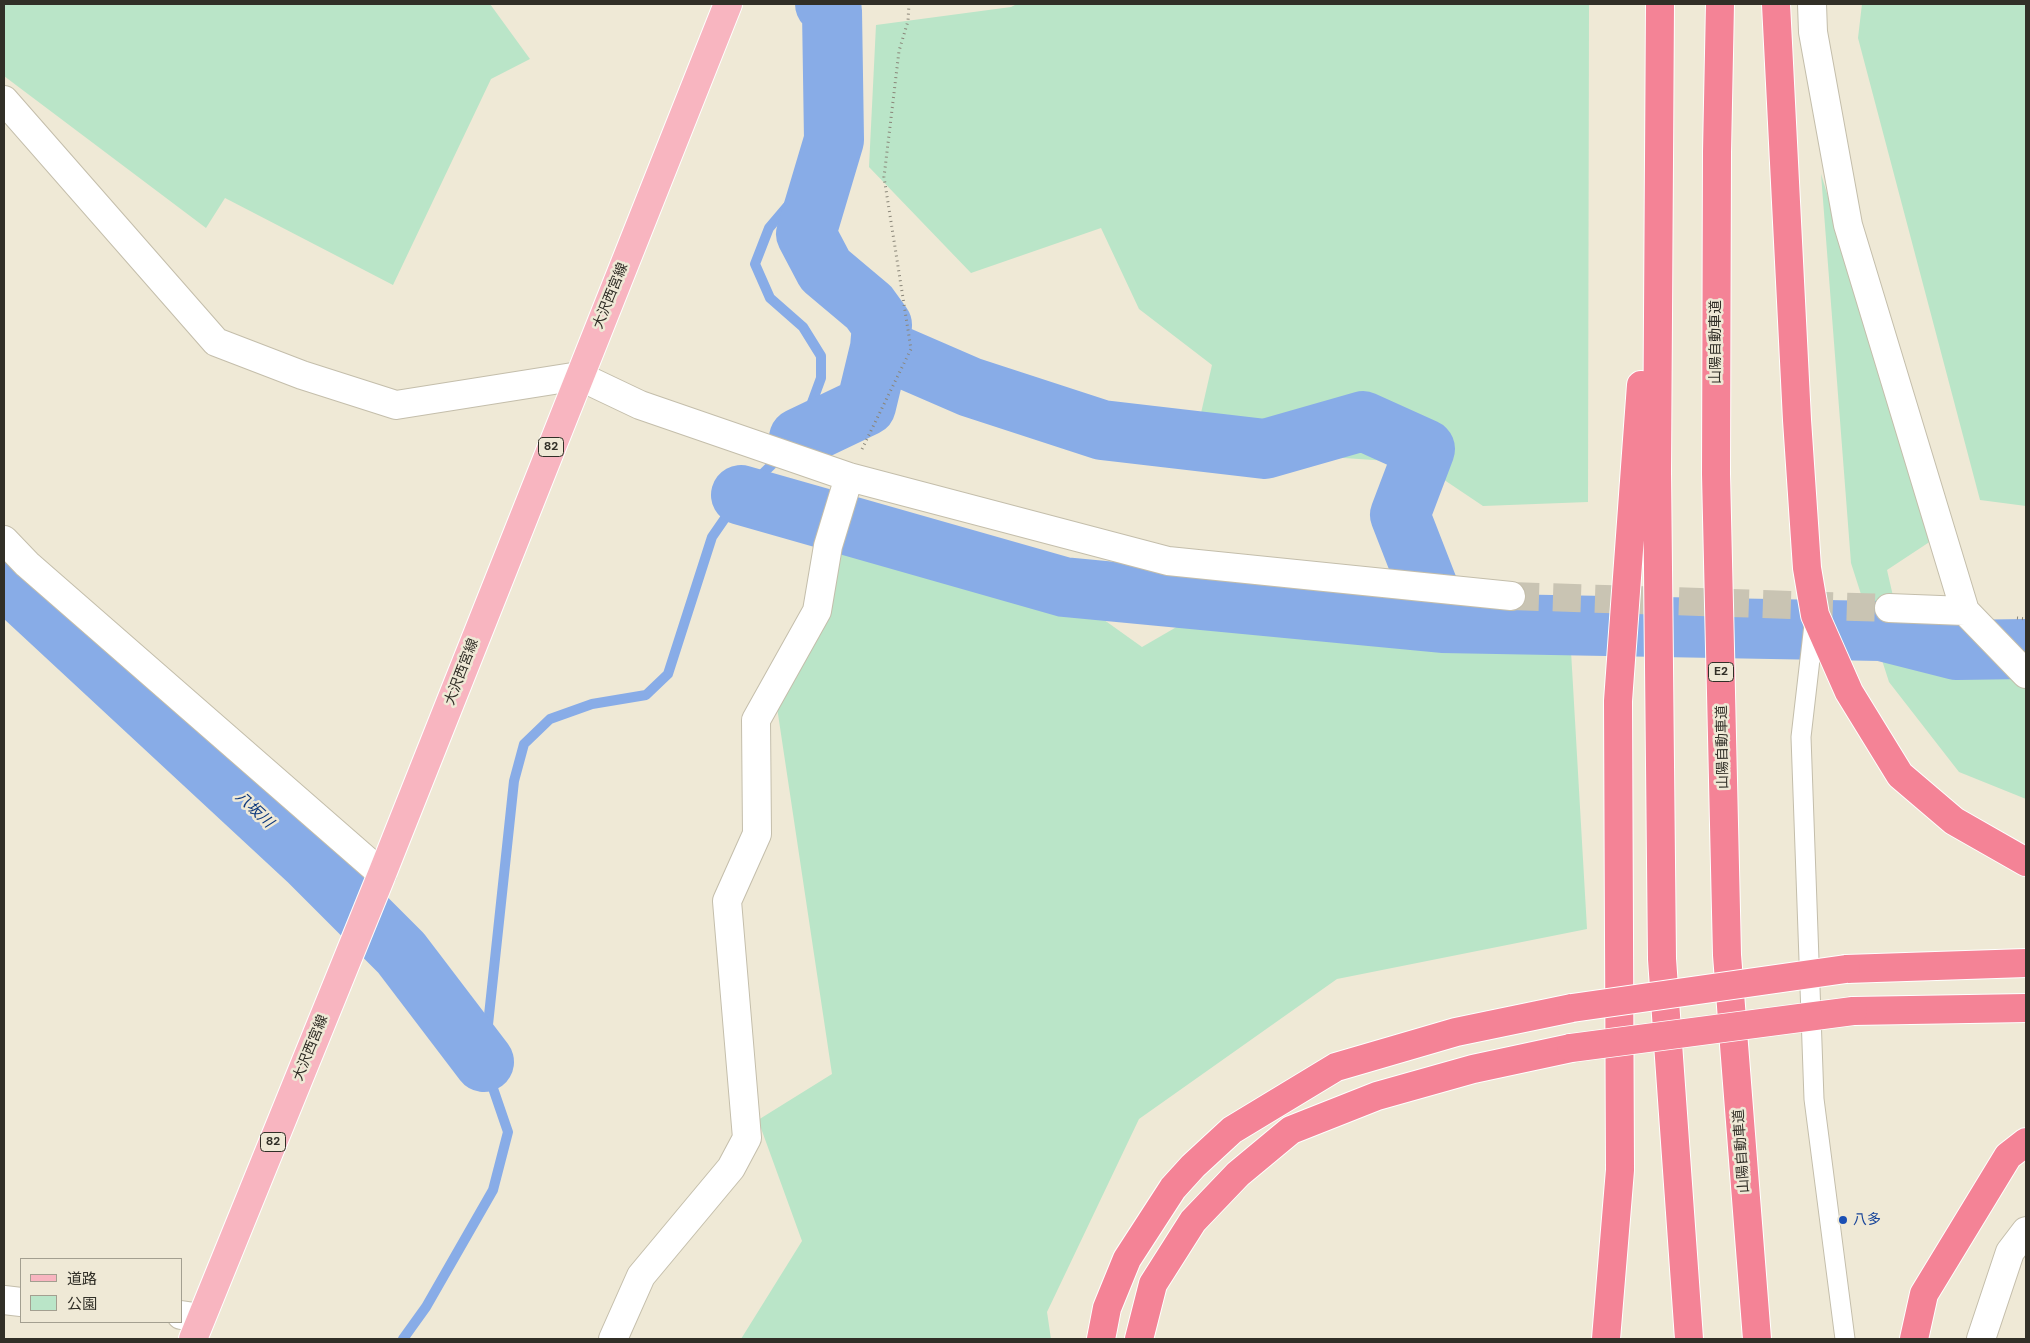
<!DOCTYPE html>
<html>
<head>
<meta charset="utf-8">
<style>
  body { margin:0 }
  #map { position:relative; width:2030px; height:1343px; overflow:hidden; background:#efe9d6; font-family:"DM Sans","Noto Sans JP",sans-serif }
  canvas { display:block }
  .frame { position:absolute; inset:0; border:5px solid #312f27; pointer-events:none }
  .legend { position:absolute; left:20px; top:1258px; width:162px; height:65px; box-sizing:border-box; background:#efe9d6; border:1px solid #a39f90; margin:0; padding:6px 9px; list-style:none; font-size:15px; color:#312f27 }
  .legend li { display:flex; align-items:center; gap:10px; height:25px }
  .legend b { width:25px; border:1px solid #a39f90 }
</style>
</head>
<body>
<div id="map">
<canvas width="2030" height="1343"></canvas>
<div class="frame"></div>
<ul class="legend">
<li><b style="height:6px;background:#f8b5c0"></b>道路</li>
<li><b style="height:14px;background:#bae5c8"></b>公園</li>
</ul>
</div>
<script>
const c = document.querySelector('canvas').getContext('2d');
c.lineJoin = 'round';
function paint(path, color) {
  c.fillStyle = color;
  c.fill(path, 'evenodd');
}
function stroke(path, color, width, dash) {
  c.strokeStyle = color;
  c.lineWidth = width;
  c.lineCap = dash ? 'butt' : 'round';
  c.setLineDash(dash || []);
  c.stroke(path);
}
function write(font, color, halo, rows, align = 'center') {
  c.font = font + ' "DM Sans","Noto Sans JP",sans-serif';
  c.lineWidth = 5;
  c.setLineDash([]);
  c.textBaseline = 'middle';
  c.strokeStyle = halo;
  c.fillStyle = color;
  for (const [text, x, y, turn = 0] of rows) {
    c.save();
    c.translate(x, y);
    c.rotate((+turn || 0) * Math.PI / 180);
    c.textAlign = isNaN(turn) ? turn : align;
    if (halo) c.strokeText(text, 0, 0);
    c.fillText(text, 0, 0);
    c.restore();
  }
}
paint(new Path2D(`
  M 4,4 L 490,4 L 530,59 L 491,79 L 393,285 L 225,198 L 206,228 L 4,76 Z
  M 1017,4 L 1589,4 L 1588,502 L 1483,506 L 1419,463 L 1193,448 L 1212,365 L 1139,309 L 1101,228 L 971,273 L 869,167 L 876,25 L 1011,7 Z
  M 1862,4 L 2026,4 L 2026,506 L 1980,500 L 1858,38 Z
  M 1821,174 L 1934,539 L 1887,570 L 1908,661 L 2026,674 L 2026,799 L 1959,772 L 1889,682 L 1851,563 Z
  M 837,543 L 1086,607 L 1142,647 L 1199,614 L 1571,651 L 1587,929 L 1337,979 L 1139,1119 L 1047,1312 L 1051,1339 L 741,1339 L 802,1241 L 758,1120 L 832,1074 L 775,694 Z`), '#bae5c8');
stroke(new Path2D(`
  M 403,1339 L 426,1307 L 493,1190 L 508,1132 L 484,1062 L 514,781 L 524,744 L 550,719 L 592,704 L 646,695 L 668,674 L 712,537 L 741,495 L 799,438 L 821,378 L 821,356 L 803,327 L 770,298 L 755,264 L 769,228 L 797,195 L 811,148 L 814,10 L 813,4`), '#88ace7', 10);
stroke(new Path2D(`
  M 825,4 L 832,11 L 834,140 L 806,234 L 825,270 L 869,307 L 882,325 L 880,348
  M 799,438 L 866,406 L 880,348 L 970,387 L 1102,430 L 1265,449 L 1363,421 L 1425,449 L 1400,515 L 1442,623
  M 741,495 L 1064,587 L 1442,623 L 1881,631 L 1956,650 L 2026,649
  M 4,578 L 309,861 L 401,953 L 484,1062`), '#88ace7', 60);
stroke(new Path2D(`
  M 1511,596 L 1889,608`), '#c9c4b3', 28, [28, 14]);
const lane = new Path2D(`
  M 1815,616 L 1801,737 L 1814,1099 L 1845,1339`);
const street = new Path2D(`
  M 1812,4 L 1813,32 L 1848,225 L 1965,611 L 1889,608
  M 4,100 L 216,342 L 302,375 L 396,405 L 579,376 L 640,405 L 849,477 L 1168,561 L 1511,596
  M 4,540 L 27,564 L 382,874
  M 1965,611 L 2026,674
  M 4,1300 L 21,1302
  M 181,1315 L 201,1318
  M 613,1339 L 641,1276 L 731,1168 L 747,1138 L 727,901 L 757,834 L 756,720 L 817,611 L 828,546 L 849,477
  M 1981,1339 L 2010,1252 L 2026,1231`);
const primary = new Path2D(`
  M 193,1339 L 382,874 L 728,4`);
const highway = new Path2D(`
  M 1660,4 L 1657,471 L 1662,959 L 1689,1339
  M 1720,4 L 1717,152 L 1716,474 L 1727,955 L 1757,1339
  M 1776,4 L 1797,420 L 1807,568 L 1815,615 L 1849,692 L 1900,775 L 1954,821 L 2026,862
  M 1846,969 L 2026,963
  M 1853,1011 L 2026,1008
  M 1101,1339 L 1107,1308 L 1127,1259 L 1173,1188 L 1193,1166 L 1232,1130 L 1336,1067 L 1456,1032 L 1572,1008
  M 1139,1339 L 1153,1284 L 1193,1221 L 1238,1174 L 1291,1130 L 1377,1096 L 1473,1069 L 1571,1048
  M 1606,1339 L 1620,1170 L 1618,701 L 1641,385
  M 1914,1339 L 1924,1294 L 2008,1156 L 2026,1142`);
stroke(lane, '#c4beab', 21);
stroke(street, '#c4beab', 30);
stroke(primary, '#fff', 30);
stroke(highway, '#fff', 30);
stroke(new Path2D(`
  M 862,449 L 911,349 L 884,177 L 899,51 L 908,21 L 909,4
  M 2017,618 L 2026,619`), '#8a8679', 3, [1, 4]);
stroke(lane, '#fff', 19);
stroke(street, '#fff', 28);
stroke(primary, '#f8b5c0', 28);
stroke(highway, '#f48396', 28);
const highwayBridge = new Path2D(`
  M 1572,1008 L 1846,969
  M 1571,1048 L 1853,1011`);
stroke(highwayBridge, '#fff', 30, []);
stroke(highwayBridge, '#f48396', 28);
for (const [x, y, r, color] of [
  [1843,1220,5,"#1a4fb4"]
]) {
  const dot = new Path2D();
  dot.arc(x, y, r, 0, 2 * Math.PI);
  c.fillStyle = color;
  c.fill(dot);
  stroke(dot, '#efe9d6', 2);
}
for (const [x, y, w] of [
  [551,447,25],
  [1721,672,25],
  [273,1142,25]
]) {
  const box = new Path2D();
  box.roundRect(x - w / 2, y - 9.5, w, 19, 4);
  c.fillStyle = '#efe9d6';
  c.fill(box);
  stroke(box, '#312f27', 1);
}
write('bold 12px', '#312f27', null, [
  ["82",551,447],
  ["E2",1721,672],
  ["82",273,1142]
]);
write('14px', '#312f27', '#efe9d6', [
  ["大沢西宮線",611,296,-68],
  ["山陽自動車道",1716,342,-90],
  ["大沢西宮線",462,672,-69],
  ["山陽自動車道",1723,747,-91],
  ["大沢西宮線",311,1048,-68],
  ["山陽自動車道",1742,1151,-94]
]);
write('14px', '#164399', '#efe9d6', [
  ["八多",1853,1220]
], 'left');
write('italic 15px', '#0e397d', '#efe9d6', [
  ["八坂川",254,810,43]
]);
</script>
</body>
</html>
